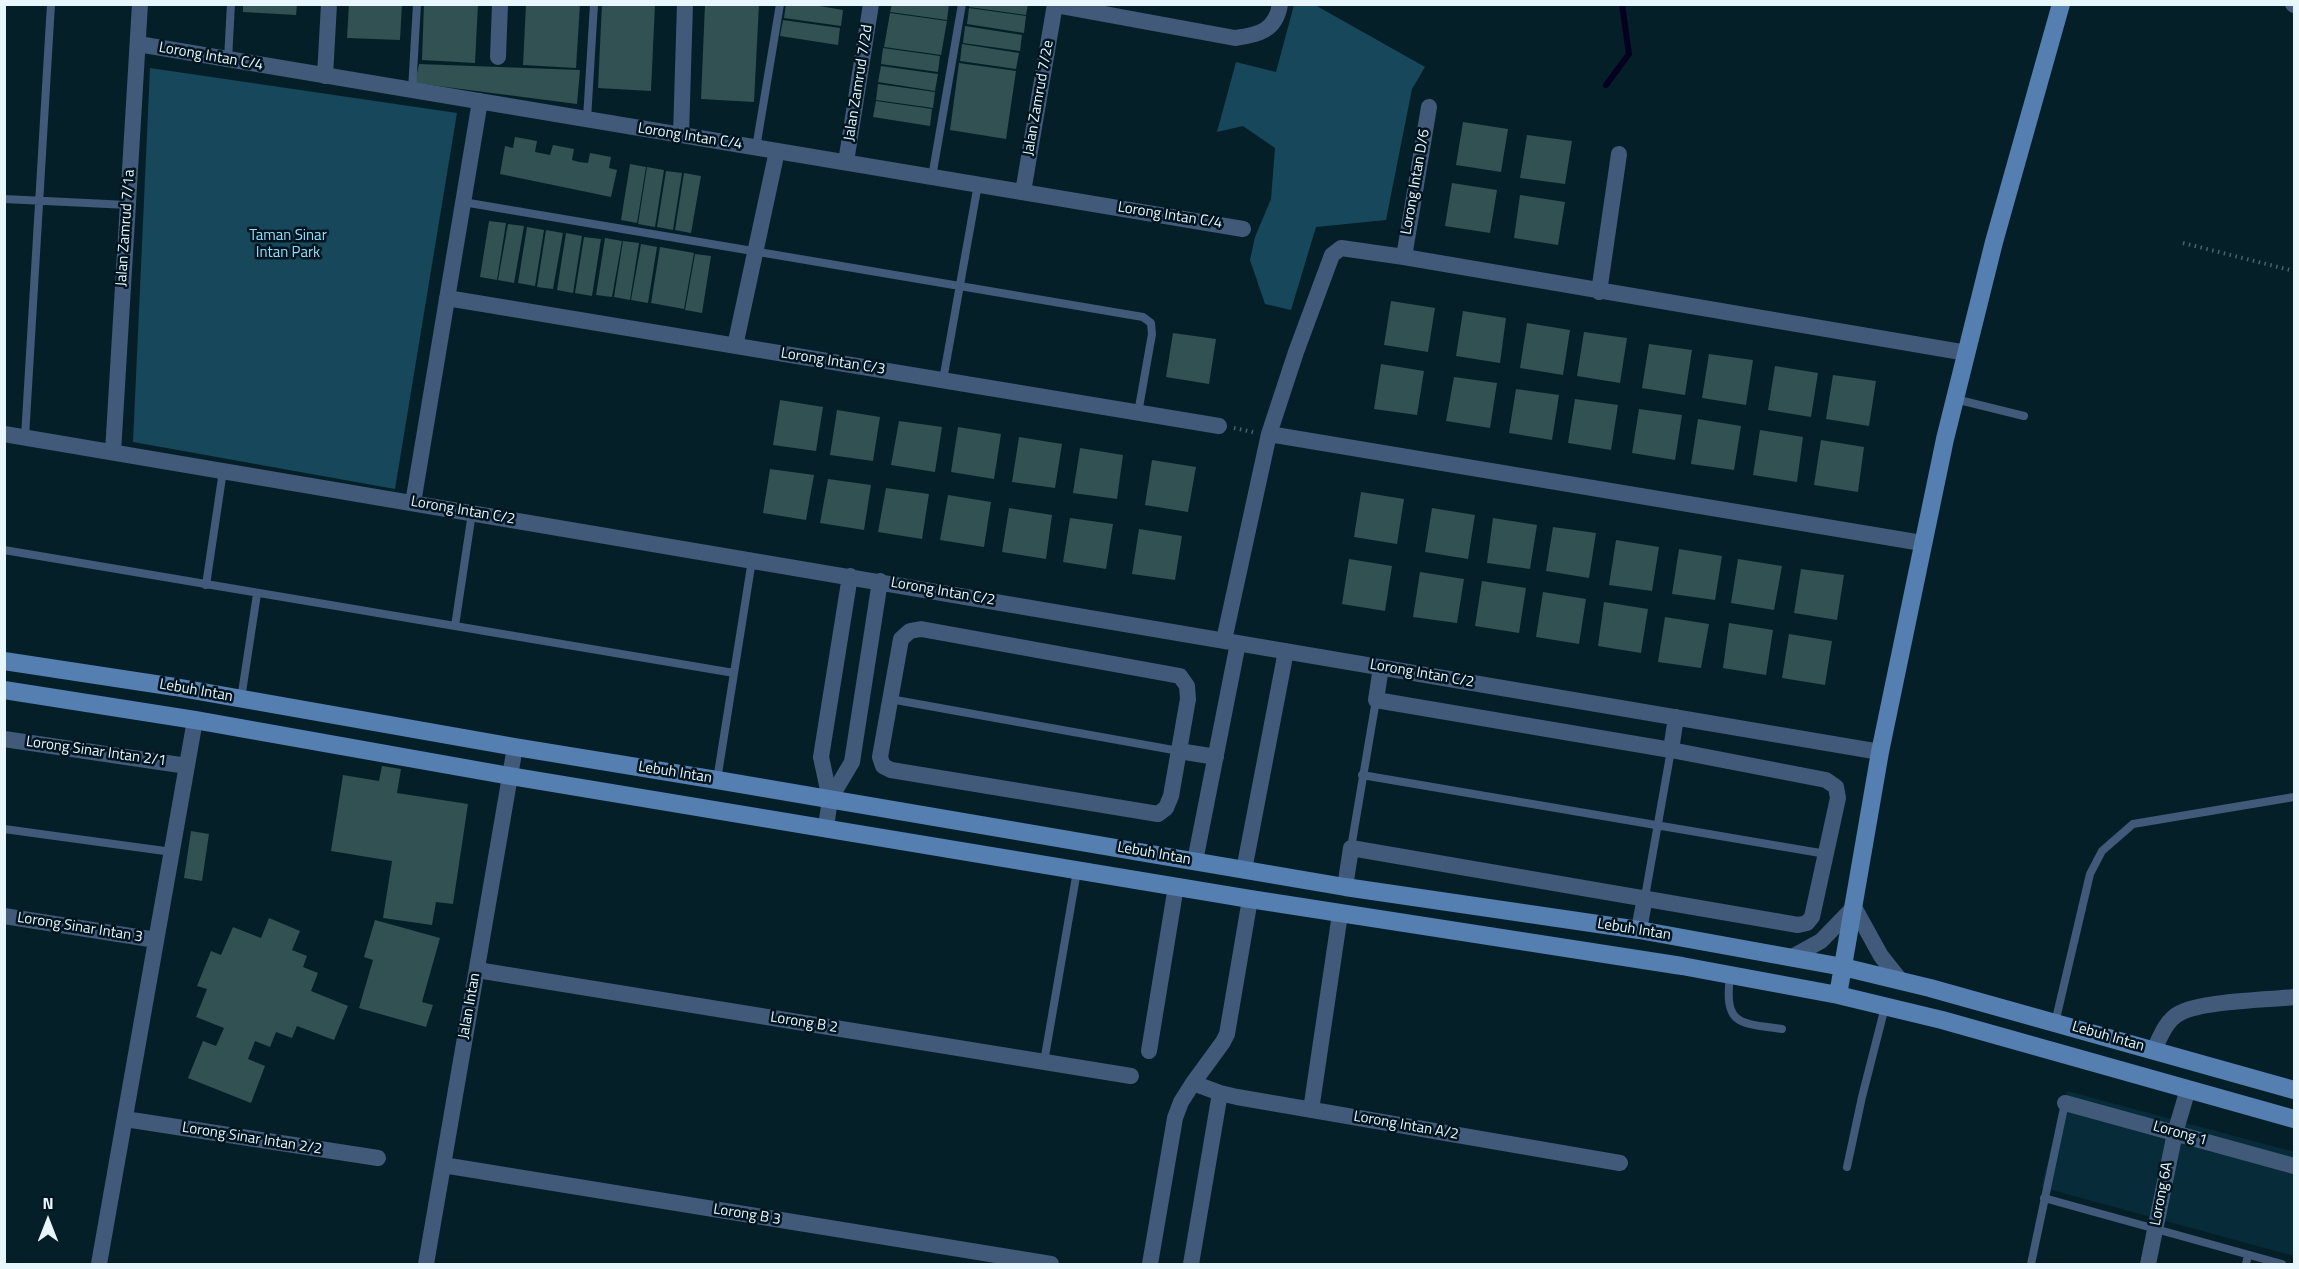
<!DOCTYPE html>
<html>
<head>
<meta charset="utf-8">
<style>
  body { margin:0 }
  #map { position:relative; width:2299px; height:1269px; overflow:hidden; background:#051f29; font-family:"Titillium Web",sans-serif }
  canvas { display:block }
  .frame { position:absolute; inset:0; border:6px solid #e8f7fe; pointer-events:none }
  .north { position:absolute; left:18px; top:1191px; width:60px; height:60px; -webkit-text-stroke:4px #00151f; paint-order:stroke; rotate:0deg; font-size:16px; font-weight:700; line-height:24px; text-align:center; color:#e8f7fe }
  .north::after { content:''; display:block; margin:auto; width:21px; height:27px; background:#e8f7fe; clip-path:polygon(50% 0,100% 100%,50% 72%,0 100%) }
</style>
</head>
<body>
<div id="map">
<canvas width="2299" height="1269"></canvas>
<div class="frame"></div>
<div class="north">N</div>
</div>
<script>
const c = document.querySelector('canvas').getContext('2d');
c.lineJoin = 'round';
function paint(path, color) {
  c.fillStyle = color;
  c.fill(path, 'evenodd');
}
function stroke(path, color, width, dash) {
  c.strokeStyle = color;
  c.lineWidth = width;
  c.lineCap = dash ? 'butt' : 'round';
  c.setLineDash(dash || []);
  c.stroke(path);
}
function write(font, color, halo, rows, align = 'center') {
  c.font = font + ' "Titillium Web",sans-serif';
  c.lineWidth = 5;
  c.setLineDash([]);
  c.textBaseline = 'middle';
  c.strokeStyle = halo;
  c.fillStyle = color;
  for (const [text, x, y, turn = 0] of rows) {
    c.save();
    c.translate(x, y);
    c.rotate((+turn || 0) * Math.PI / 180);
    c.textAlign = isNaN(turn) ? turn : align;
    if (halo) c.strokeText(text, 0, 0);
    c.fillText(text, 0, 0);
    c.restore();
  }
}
paint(new Path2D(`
  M 2067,1091 L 2294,1152 L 2294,1256 L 2041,1187 Z`), '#072b38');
paint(new Path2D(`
  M 1294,5 L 1315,5 L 1425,67 L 1412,89 L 1386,220 L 1316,227 L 1291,310 L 1265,304 L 1250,260 L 1255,237 L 1271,199 L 1275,148 L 1243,126 L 1217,132 L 1236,62 L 1276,72 Z
  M 150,68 L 457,113 L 395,489 L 133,442 Z`), '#16475a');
stroke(new Path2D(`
  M 1606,85 L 1629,54 L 1622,4`), '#04001e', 6);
paint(new Path2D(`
  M 243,4 L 297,4 L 296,15 L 243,12 Z
  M 349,4 L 402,4 L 400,40 L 347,38 Z
  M 424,4 L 478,4 L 475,63 L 422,60 Z
  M 526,4 L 580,4 L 576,68 L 523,65 Z
  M 602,4 L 655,4 L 651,91 L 598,88 Z
  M 705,4 L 759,4 L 754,102 L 701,99 Z
  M 786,4 L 808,4 L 843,10 L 841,26 L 784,18 Z
  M 892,4 L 949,4 L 947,20 L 890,12 Z
  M 970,4 L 1028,4 L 1026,15 L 969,7 Z
  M 969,8 L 1026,16 L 1024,33 L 967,24 Z
  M 890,13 L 947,21 L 941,55 L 884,47 Z
  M 783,20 L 840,28 L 838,45 L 780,36 Z
  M 965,26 L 1022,35 L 1020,51 L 963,43 Z
  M 962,44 L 1019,53 L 1016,69 L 960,61 Z
  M 883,48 L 940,56 L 938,72 L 881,64 Z
  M 959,63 L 1016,71 L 1006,139 L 950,130 Z
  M 419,64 L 580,70 L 577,104 L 415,83 Z
  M 881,66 L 938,74 L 935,91 L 878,82 Z
  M 878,84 L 935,92 L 933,108 L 876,100 Z
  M 876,101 L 932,109 L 930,126 L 873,117 Z
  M 1463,122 L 1508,129 L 1501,172 L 1456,165 Z
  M 1527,135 L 1572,141 L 1565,184 L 1520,178 Z
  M 515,137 L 537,141 L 535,152 L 550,155 L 553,145 L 574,149 L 572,160 L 579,162 L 588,163 L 590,153 L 611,157 L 609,168 L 617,170 L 611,197 L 500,174 L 505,146 L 513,148 Z
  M 630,164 L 646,167 L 637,223 L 621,220 Z
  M 647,167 L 664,170 L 655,227 L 638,224 Z
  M 666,171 L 682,173 L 673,230 L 657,227 Z
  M 684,173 L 701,176 L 691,233 L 675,230 Z
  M 1452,183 L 1497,190 L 1490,233 L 1445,226 Z
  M 1520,195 L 1565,202 L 1558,245 L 1514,238 Z
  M 489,221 L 506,223 L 497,280 L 480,277 Z
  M 508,224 L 524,226 L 514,283 L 498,280 Z
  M 527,227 L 544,230 L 535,286 L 518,283 Z
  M 546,230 L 563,233 L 553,289 L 537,287 Z
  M 566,233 L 582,236 L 573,293 L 557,290 Z
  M 584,237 L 601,239 L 592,296 L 575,293 Z
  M 605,238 L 622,241 L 612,297 L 596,295 Z
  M 623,241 L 639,243 L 630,300 L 614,297 Z
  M 641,244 L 657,247 L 648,303 L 631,300 Z
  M 660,247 L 694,253 L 684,309 L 651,303 Z
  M 695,254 L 711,256 L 702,313 L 685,310 Z
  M 1391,301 L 1435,308 L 1428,352 L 1384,345 Z
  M 1463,311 L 1506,318 L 1500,363 L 1456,356 Z
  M 1527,323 L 1570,330 L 1563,375 L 1520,368 Z
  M 1584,332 L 1627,338 L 1620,383 L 1577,376 Z
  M 1173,333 L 1216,339 L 1209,384 L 1166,377 Z
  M 1649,344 L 1692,350 L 1685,395 L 1642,388 Z
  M 1709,354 L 1753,360 L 1746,405 L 1702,398 Z
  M 1381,364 L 1424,371 L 1417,415 L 1374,409 Z
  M 1775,366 L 1818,373 L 1811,417 L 1768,410 Z
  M 1833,375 L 1876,381 L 1869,426 L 1826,419 Z
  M 1454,377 L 1497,383 L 1490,428 L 1446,421 Z
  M 1516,389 L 1559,395 L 1552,440 L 1509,433 Z
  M 1575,399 L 1618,405 L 1611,450 L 1568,443 Z
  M 780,400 L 823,407 L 816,451 L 773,445 Z
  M 1639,409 L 1682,415 L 1675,460 L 1632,453 Z
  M 837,410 L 880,417 L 873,461 L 830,455 Z
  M 1698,419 L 1741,426 L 1734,470 L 1691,464 Z
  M 899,421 L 942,427 L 935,472 L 891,465 Z
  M 958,427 L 1001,434 L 994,479 L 951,472 Z
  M 1760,430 L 1803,437 L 1797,482 L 1753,475 Z
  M 1019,437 L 1062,444 L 1055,488 L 1012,482 Z
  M 1821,440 L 1864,447 L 1858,492 L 1814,485 Z
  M 1080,448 L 1123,455 L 1117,499 L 1073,493 Z
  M 1152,460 L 1196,467 L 1188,512 L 1145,505 Z
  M 770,469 L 814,475 L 806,520 L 763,513 Z
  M 828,479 L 871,485 L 864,530 L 820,523 Z
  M 886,488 L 929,494 L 922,539 L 878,532 Z
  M 1361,492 L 1404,499 L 1397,544 L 1354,537 Z
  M 948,495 L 991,502 L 984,547 L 940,540 Z
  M 1009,508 L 1052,515 L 1046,559 L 1002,552 Z
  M 1432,508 L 1475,515 L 1468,559 L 1425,552 Z
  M 1070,518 L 1113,524 L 1106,569 L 1063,562 Z
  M 1493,518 L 1537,525 L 1530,569 L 1487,563 Z
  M 1553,527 L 1596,533 L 1589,578 L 1546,571 Z
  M 1139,529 L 1182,536 L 1175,580 L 1132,574 Z
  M 1616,540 L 1659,547 L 1652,591 L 1609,585 Z
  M 1679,549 L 1722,556 L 1715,600 L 1672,594 Z
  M 1349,559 L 1392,566 L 1385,611 L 1342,604 Z
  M 1738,559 L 1782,566 L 1774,610 L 1731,603 Z
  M 1801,569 L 1844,575 L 1837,620 L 1794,613 Z
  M 1420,572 L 1464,579 L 1457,623 L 1413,617 Z
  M 1482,581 L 1526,588 L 1519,633 L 1475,626 Z
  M 1543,592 L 1586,599 L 1579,644 L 1536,637 Z
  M 1604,602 L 1648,609 L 1641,653 L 1598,646 Z
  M 1665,617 L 1709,624 L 1701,668 L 1658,662 Z
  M 1729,623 L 1773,630 L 1766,675 L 1723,668 Z
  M 1789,634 L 1832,641 L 1825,685 L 1782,678 Z
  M 382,766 L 401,769 L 397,793 L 468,804 L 453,904 L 436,902 L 432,925 L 383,918 L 392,861 L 331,851 L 343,775 L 379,781 Z
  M 191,831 L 209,834 L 202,881 L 184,878 Z
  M 269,918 L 300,931 L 292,950 L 307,956 L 303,967 L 318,973 L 311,991 L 348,1006 L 334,1040 L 297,1026 L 292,1038 L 276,1032 L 270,1047 L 255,1041 L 248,1059 L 265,1066 L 251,1103 L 188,1078 L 203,1041 L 216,1046 L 224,1028 L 196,1017 L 207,989 L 197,986 L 211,951 L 221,955 L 233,927 L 261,938 Z
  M 375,920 L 440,938 L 422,1002 L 433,1005 L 426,1027 L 359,1008 L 373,960 L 364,957 Z`), '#325152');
stroke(new Path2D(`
  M 2183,243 L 2294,271
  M 1234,428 L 1253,432`), '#4c626b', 4, [1.5, 4.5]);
stroke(new Path2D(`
  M 228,59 L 231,4
  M 412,90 L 417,4
  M 587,119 L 594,4
  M 756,148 L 780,4
  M 932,177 L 962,4
  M 4,199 L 128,205
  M 463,202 L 1143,317 L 1151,323 L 1152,334 L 1138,413
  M 943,380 L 978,184
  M 1955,399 L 2024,416
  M 25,437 L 51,4
  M 4,550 L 734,673
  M 206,585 L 223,471
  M 455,626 L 472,513
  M 241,699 L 257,594
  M 890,699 L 1179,751
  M 1362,775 L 1826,854
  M 717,780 L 752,560
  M 4,829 L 172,852
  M 1351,848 L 1376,700
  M 1645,897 L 1671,750
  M 1730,975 C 1724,1025 1738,1023 1782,1029
  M 2055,1023 L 2090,874 L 2102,851 L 2133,824 L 2294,797
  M 1044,1062 L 1077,871
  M 1847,1167 L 1862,1097 L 1885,1007
  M 2044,1198 L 2282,1264
  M 2031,1264 L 2065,1103
  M 2246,1264 L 2248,1255`), '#415a7a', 8);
stroke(new Path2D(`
  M 2293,4 L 2294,5
  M 1055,5 L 1235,38 C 1258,35 1276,31 1280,4
  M 138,44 L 1243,229
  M 498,57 L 500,4
  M 325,76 L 329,4
  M 681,135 L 685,4
  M 846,162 L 871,4
  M 1023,192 L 1055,4
  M 1404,257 L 1429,107
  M 1599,292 L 1619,154
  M 447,298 L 1219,426
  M 735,346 L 777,151
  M 4,434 L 1880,752
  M 1269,434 L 1922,543
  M 113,452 L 140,4
  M 413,503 L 480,101
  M 921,629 L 1180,676 L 1187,686 L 1188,699 L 1171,796 L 1166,808 L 1158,814 L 891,770 L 883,766 L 880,757 L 901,639 L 910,631 Z
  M 1224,640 L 1269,434 L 1296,352 L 1332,255 L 1341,248 L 1404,257 L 1967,353
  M 4,739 L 187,766
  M 1671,750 L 1676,717
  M 1179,751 L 1216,757
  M 830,799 L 852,762 L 880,581
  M 826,827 L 830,799 L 821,757 L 850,576
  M 1195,861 L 1238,643
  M 1244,870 L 1286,651
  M 1345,887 L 1351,848 L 1798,925 L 1807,923 L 1812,917 L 1838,798 L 1836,787 L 1826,780 L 1671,750 L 1376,700 L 1381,667
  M 4,916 L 156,940
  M 1639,930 L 1645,897
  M 1792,957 L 1821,941 L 1854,907 L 1881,956 L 1901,981
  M 477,970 L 1131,1076
  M 2154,1050 C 2160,1037 2166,1020 2180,1013 C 2203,1001 2267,1000 2294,997
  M 1149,1051 L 1176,886
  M 1193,1083 L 1220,1093 L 1237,1097 L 1620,1163
  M 2065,1103 L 2294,1166
  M 1311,1110 L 1340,914
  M 125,1119 L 378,1158
  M 443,1165 L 1051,1264
  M 99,1264 L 195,720
  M 426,1264 L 515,747
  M 1150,1264 L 1175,1118 L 1181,1102 L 1193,1083 L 1223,1042 L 1227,1034 L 1250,899
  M 1191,1264 L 1220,1093
  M 2148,1264 L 2175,1133 L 2188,1089`), '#415a7a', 16);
stroke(new Path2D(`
  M 4,661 L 175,687 L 515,747 L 717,780 L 1345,887 L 1639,930 L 1843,967 L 1930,988 L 2294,1090
  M 4,690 L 195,720 L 510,776 L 1250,899 L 1682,966 L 1838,995 L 1942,1020 L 2294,1119
  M 1838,995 L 1880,752 L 1945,439 L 1994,242 L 2061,4`), '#557eb1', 18);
write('15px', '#e8f7fe', '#00151f', [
  ["Lorong Intan C/4",211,57,10],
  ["Jalan Zamrud 7/2d",859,83,-81],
  ["Jalan Zamrud 7/2e",1039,98,-80],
  ["Lorong Intan C/4",690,137,9],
  ["Lorong Intan D/6",1416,182,-80],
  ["Lorong Intan C/4",1170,216,9],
  ["Jalan Zamrud 7/1a",126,228,-86],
  ["Lorong Intan C/3",833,362,9],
  ["Lorong Intan C/2",463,511,10],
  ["Lorong Intan C/2",943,592,10],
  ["Lorong Intan C/2",1422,674,10],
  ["Lebuh Intan",196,691,10],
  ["Lorong Sinar Intan 2/1",96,752,8],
  ["Lebuh Intan",675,773,9],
  ["Lebuh Intan",1154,854,10],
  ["Lorong Sinar Intan 3",80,928,9],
  ["Lebuh Intan",1634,930,9],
  ["Jalan Intan",470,1006,-80],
  ["Lorong B 2",804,1023,9],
  ["Lebuh Intan",2108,1037,16],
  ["Lorong Intan A/2",1406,1126,10],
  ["Lorong 1",2180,1134,16],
  ["Lorong Sinar Intan 2/2",252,1139,9],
  ["Lorong 6A",2162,1194,-79],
  ["Lorong B 3",747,1215,9]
]);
write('15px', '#95ddfc', '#00151f', [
  ["Taman Sinar",288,236],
  ["Intan Park",288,253]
]);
</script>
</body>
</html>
